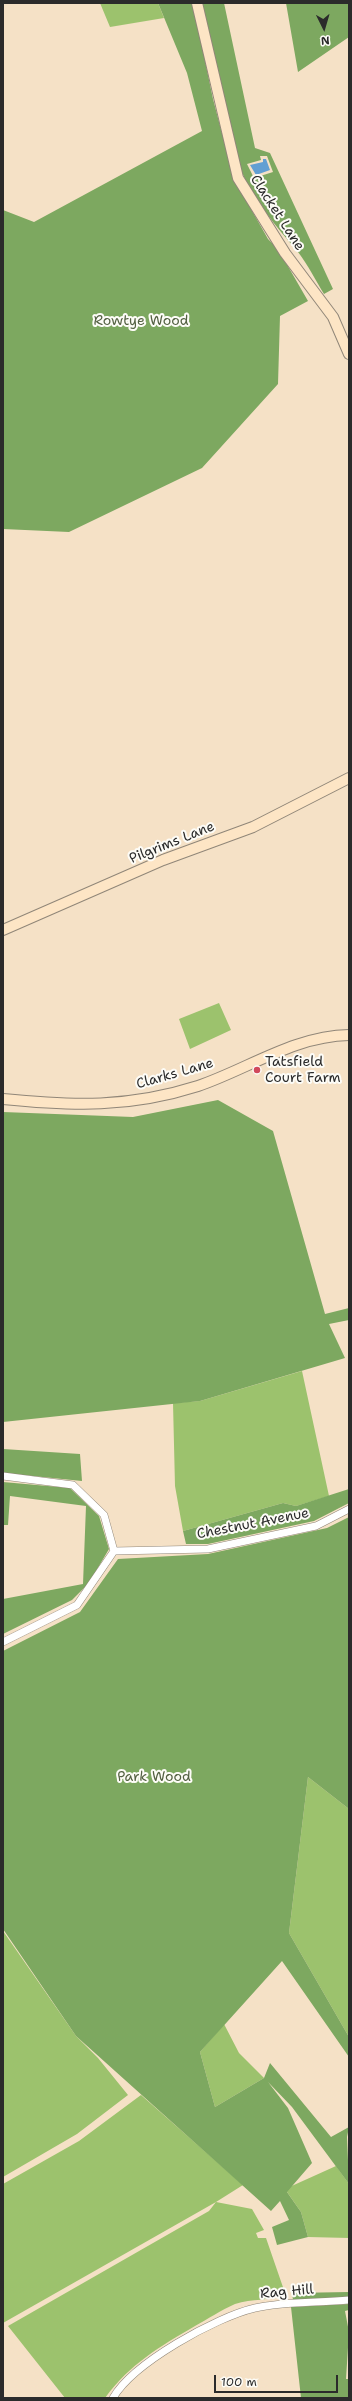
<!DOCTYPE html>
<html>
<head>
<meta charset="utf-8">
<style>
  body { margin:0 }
  #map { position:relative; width:352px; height:2401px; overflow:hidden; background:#f5e1c6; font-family:"Shantell Sans",sans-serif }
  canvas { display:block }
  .frame { position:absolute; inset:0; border:4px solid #2b2b2b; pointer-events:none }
  .north { position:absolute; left:304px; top:8px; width:40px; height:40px; -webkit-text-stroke:3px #fdfcf7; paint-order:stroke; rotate:175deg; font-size:11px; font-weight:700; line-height:16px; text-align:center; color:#2b2b2b }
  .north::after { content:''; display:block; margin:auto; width:14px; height:18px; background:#2b2b2b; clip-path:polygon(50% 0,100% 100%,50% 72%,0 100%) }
  .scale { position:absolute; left:214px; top:2375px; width:124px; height:18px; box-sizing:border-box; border:2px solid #2b2b2b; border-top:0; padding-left:5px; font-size:12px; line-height:14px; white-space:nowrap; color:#2b2b2b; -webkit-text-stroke:3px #fdfcf7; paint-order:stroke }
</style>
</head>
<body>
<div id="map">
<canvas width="352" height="2401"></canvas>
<div class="frame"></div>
<div class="north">N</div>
<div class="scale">100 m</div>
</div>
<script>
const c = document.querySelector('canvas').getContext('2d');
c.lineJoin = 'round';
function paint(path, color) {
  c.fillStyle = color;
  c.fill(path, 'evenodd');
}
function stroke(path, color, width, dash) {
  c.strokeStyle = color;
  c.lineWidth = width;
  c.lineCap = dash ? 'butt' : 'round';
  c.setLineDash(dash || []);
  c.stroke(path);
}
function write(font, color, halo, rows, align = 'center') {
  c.font = font + ' "Shantell Sans",sans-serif';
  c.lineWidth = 4;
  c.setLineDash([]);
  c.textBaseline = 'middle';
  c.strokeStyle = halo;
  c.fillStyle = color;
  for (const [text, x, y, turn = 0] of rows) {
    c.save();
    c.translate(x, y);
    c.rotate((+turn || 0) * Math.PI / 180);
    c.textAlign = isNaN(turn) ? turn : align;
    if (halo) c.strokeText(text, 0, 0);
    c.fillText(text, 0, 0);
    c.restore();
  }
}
paint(new Path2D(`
  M 100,3 L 158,3 L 164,18 L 110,27 Z
  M 219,1003 L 231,1030 L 190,1049 L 179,1019 Z
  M 302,1371 L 329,1496 L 296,1506 L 283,1503 L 183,1531 L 175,1486 L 173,1403 L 200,1401 Z
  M 308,1777 L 349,1809 L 349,2037 L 289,1933 Z
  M 3,1931 L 76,2036 L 98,2058 L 128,2095 L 77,2134 L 3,2177 Z
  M 224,2024 L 239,2053 L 264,2078 L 215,2107 L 200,2052 Z
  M 141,2095 L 243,2185 L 216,2202 L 252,2209 L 264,2230 L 256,2233 L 258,2238 L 266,2238 L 285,2293 C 270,2302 252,2298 235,2304 C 221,2310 208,2319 195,2326 C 159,2347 130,2364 105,2398 L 65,2398 L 8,2326 L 209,2211 L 216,2202 L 3,2323 L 3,2184 L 79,2141 Z
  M 336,2166 L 349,2184 L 349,2238 L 308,2237 L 301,2212 L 285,2189 Z`), '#9cc26d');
paint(new Path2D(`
  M 158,3 L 193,3 L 213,99 L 234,179 L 268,239 L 278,249 L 308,301 L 280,316 L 278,384 L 202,468 L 69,532 L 3,529 L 3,210 L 34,222 L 202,131 L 187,73 Z
  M 202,3 L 224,3 L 255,148 L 270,153 L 333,289 L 324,294 C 316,281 308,265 298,252 C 276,226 253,200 240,168 ZM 260,156 L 267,156 L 273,172 L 254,178 L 247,164 L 261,160 Z
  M 286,3 L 349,3 L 349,37 L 298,72 Z
  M 218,1100 L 273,1131 L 325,1314 L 349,1308 L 349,1320 L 329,1324 L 345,1358 L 200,1401 L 3,1422 L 3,1112 L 133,1117 Z
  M 3,1449 L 80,1454 L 82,1481 L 3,1473 Z
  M 3,1482 L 70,1488 L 99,1516 L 109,1549 L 89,1583 L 72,1600 L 3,1634 L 3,1599 L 83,1584 L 86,1506 L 10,1496 L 8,1525 L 3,1525 Z
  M 349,1489 L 349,1503 L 314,1521 L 208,1544 L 186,1544 L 183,1531 L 283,1503 L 296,1506 Z
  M 349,1517 L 349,1809 L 308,1777 L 289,1933 L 349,2037 L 349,2057 L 282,1961 L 200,2052 L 215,2107 L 264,2078 L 270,2063 L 331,2137 L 349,2127 L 347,2137 L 349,2184 L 292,2107 L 268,2082 L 288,2108 L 312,2163 L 287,2192 L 301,2212 L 308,2237 L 277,2245 L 272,2227 L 289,2220 L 280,2201 L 271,2211 L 76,2036 L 3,1929 L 3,1651 L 80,1612 L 118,1559 L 208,1554 L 327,1528 Z
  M 349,2292 L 349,2298 L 293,2300 L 292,2293 Z
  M 349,2304 L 349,2310 L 345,2311 L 349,2332 L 346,2379 L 349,2379 L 349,2398 L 301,2398 L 291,2307 Z`), '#7da860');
paint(new Path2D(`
  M 263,159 L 266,159 L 270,170 L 256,175 L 250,165 L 263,162 Z`), '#629fd3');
const street = new Path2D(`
  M 3,1476 L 73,1485 L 104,1515 L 114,1551
  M 114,1551 L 208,1549 L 316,1526 L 349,1509
  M 3,1642 L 77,1605 L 114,1551
  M 113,2398 C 133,2363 216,2317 255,2308 C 285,2301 318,2303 349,2300`);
const secondary = new Path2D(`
  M 197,3 L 238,178 L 285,253 L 333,317 L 349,354
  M 3,930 L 163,860 L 253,827 L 349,778
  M 3,1099 C 73,1106 129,1108 198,1086 C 248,1069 294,1036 349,1035`);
stroke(street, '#908678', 8);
stroke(secondary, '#908678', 12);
stroke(street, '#fff', 7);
stroke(secondary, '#fde5c5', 10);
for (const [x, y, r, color] of [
  [257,1070,4,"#d1495b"]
]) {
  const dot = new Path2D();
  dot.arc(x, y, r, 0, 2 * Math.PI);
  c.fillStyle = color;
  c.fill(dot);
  stroke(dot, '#fdfcf7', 1.5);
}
write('14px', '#2b2b2b', '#fdfcf7', [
  ["Clacket Lane",277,213,57],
  ["Pilgrims Lane",172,843,-22],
  ["Clarks Lane",175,1074,-16],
  ["Chestnut Avenue",253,1524,-11],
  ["Rag Hill",287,2292,-5]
]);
write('14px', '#536042', '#fdfcf7', [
  ["Rowtye Wood",141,321],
  ["Park Wood",154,1777]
]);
write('14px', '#2b2b2b', '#fdfcf7', [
  ["Tatsfield",265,1062],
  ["Court Farm",265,1078]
], 'left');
</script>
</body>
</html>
